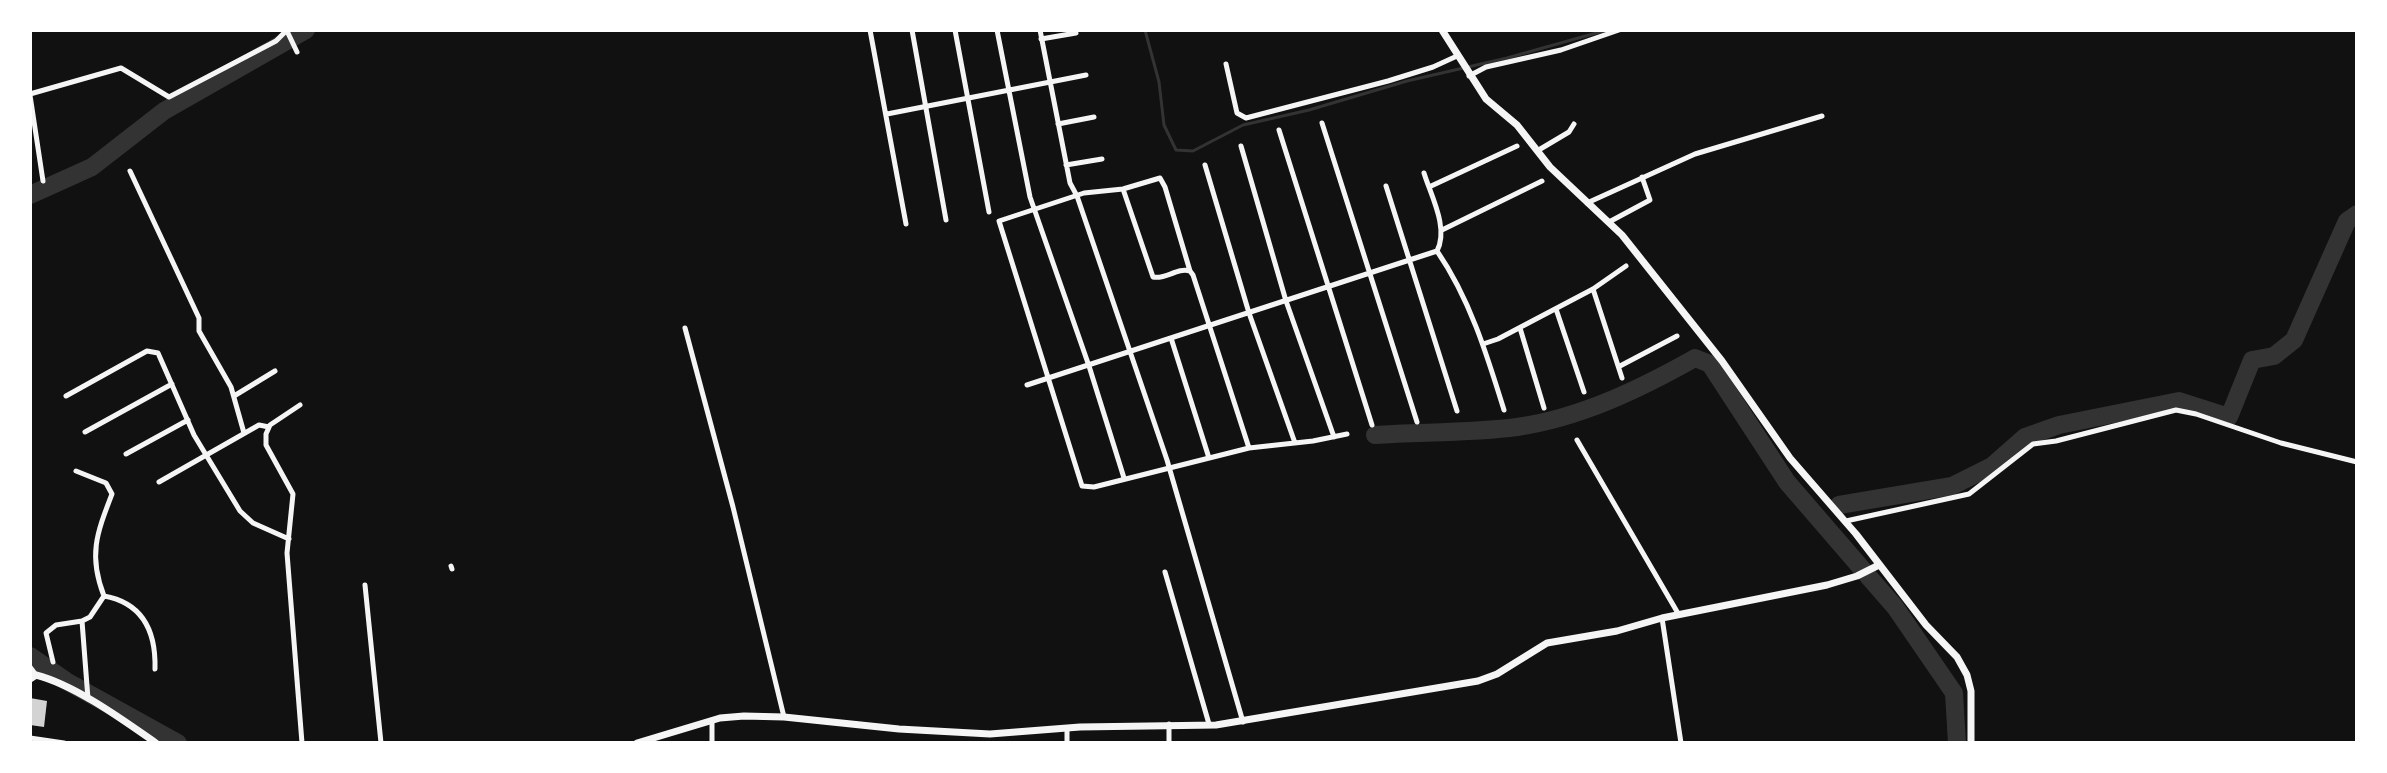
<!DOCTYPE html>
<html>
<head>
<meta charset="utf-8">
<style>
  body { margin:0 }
  #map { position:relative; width:2387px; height:773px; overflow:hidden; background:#111; font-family:Lato,sans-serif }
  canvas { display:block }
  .frame { position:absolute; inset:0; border:32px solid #fff; pointer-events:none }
</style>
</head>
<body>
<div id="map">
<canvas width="2387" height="773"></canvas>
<div class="frame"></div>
</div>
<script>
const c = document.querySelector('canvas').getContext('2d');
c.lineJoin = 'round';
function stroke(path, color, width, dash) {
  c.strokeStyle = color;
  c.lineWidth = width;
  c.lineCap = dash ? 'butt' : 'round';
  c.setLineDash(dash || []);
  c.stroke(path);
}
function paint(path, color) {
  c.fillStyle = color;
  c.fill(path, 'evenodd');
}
stroke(new Path2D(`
  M 1145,30 L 1159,82 L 1164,125 L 1176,150 L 1193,151 L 1243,125 L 1309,110 L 1407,81 L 1507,58 L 1607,30`), '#333', 3);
stroke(new Path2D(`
  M 30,195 L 92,167 L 164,111 L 306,30
  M 1375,435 C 1422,432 1471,433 1517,427 C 1580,418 1640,389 1695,358 L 1710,364 L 1787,482 L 1863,570
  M 1839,505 L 1952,486 L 1992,466 L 2025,437 L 2059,425 L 2179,401 L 2229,417 L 2252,360 L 2274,356 L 2294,340 L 2347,221 L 2357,214
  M 1868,576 L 1895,607 L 1954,693 L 1957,743
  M 30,656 L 66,681 L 178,743`), '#333', 18);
paint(new Path2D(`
  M 30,698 L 47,701 L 44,727 L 30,725 Z`), '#d3d3d3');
stroke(new Path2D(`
  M 870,30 L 906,224
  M 912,30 L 946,220
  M 955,30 L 989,212
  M 997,30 L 1030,197 L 1089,366 L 1124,478
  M 1040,30 L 1070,183 L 1077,196 L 1167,460 L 1243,722
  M 287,31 L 297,52
  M 1041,39 L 1076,33
  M 1226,64 L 1237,113 L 1246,118 L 1388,81 L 1433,67 L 1457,56
  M 1469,76 L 1486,67 L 1561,50 L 1619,30
  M 30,94 L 121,68 L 169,97 L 276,41 L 287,30
  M 30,95 L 43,181
  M 887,114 L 1086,75
  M 1322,123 L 1417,422
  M 1058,124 L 1094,117
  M 1279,130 L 1372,425
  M 1241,146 L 1286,301 L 1334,437
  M 1537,151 L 1569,132 L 1574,124
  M 1066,165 L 1102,159
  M 1205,165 L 1249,313 L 1295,443
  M 130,171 L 199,318 L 199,331 L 231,387 L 244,433
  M 1424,173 C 1431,196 1449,228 1437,251
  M 1386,186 L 1457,411
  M 1429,187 L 1517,146
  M 1123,189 L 1153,277 C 1166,280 1177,267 1190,271 L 1193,275 L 1249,448
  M 1587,203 L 1695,154 L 1822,116
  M 1609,222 L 1650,200 L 1642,177
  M 1442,230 L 1542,181
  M 1190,271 L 1165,187 L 1160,178 L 1123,189 L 1084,193 L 999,221 L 1082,486 L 1094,487 L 1249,448 L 1313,441 L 1347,434
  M 1593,289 L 1622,378
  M 1556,309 L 1584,392
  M 685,328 L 733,507 L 784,717
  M 1520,328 L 1544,408
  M 1171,338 L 1209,458
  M 1483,344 L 1498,339 L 1593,289 L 1626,266
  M 1620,366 L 1677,336
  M 1027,385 L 1437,251 C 1470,299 1487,355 1504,410
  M 66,396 L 147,351 L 158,353 L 194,435 L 240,511 L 253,523 L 289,539
  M 234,396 L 275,371
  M 300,405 L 270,425 L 266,434 L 266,445 L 293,494 L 287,553 L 302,743
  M 85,432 L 172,384
  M 1577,440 L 1679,615
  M 126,454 L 188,420
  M 76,471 L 106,483 L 112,494 C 97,533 88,555 104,596 L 90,617 L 82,621
  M 159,482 L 259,425 L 269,427
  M 1846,521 L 1969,494 L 2033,444 L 2056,441 L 2176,410 L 2196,414 L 2281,443 L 2357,462
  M 451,566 L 452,569
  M 1165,572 L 1209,724
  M 365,585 L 381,743
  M 104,596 C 143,603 156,632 155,669
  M 1662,618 L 1681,743
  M 53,662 L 46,633 L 56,625 L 82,621 L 88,699
  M 30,667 L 36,675
  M 1169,724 L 1169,743
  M 1067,729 L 1067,743
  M 30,738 L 64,743
  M 712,743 L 712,721`), '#f5f5f5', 5);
stroke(new Path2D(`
  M 1442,30 L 1486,99 L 1517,125 L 1550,167 L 1622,235 L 1722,361 L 1790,458 L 1856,534 L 1926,625 L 1957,657 L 1967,675 L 1971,691 L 1971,743
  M 30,679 L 36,675 C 75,685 123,720 156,743
  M 637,743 L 720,718 L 744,716 L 784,717 L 899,729 L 990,734 L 1080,727 L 1216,725 L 1478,681 L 1497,674 L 1547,643 L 1617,631 L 1662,618 L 1827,585 L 1857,576 L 1879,565`), '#f5f5f5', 7);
</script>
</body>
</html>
